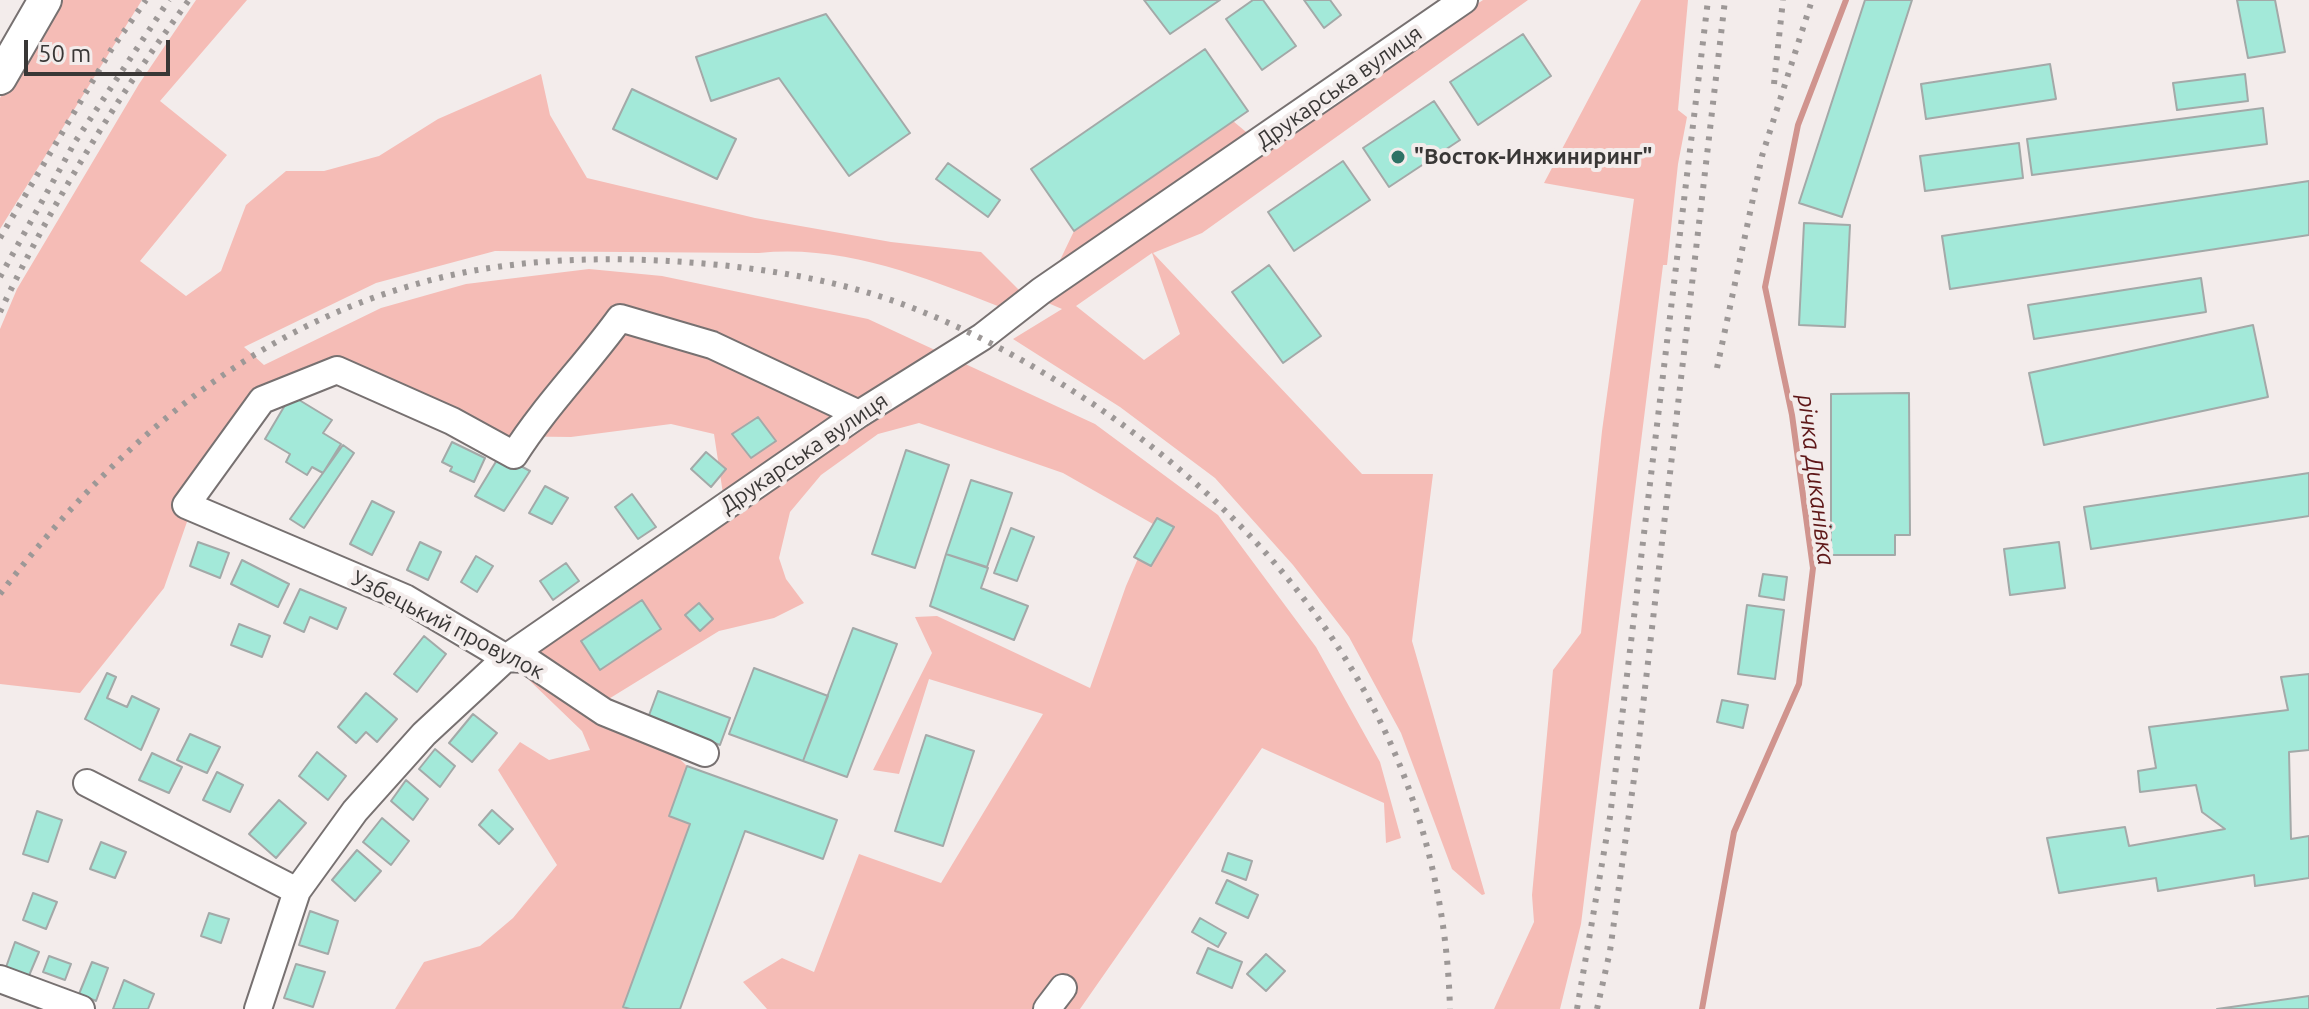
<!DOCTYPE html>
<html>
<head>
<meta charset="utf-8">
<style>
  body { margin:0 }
  #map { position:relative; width:2309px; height:1009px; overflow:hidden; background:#f3eceb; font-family:Ubuntu,sans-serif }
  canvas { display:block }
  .scale { position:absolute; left:24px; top:40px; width:146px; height:36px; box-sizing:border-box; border:4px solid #393736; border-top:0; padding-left:10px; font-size:24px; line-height:28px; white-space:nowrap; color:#393736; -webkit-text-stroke:6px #f3eceb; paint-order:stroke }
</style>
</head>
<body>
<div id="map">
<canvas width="2309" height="1009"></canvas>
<div class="scale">50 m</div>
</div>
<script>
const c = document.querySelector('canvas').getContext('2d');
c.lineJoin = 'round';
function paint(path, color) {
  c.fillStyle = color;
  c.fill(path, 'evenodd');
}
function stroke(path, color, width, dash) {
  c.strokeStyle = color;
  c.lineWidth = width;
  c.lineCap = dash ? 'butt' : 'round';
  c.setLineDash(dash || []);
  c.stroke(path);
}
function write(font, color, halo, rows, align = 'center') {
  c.font = font + ' Ubuntu,sans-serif';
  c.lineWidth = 8;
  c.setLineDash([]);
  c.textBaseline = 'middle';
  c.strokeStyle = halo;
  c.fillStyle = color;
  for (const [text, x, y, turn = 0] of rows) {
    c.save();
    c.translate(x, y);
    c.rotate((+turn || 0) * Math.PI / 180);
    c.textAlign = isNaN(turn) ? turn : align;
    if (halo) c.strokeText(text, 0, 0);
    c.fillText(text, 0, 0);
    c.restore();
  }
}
paint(new Path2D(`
  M 53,0 L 142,0 L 0,229 L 0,98 Z
  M 196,0 L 247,0 L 160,101 L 227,155 L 140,261 L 186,296 L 221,271 L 246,205 L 286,171 L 324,171 L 379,156 L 438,119 L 541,74 L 550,115 L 587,178 L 755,218 L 891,242 L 981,252 L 1029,300 L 1008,310 C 928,279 847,244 759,253 L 495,251 L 376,283 L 244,347 L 264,365 L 381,308 L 466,284 L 589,269 L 662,276 L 868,319 L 1095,424 L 1218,515 L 1316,647 L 1380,762 L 1401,838 L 1386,843 L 1384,803 L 1262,748 L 1080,1009 L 767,1009 L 743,982 L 782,958 L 814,972 L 859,854 L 941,883 L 1043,714 L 929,679 L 899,774 L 873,770 L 932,653 L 915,617 L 937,616 L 1090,688 L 1126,586 L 1153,524 L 1063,473 L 919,423 L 878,434 L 821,475 L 790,512 L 779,558 L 786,579 L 804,603 L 774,618 L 719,631 L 607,700 L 636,717 L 687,766 L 690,824 L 630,1009 L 395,1009 L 424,962 L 480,946 L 513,918 L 557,865 L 498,770 L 520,742 L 549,760 L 590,750 L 582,731 L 529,680 L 527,644 L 725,507 L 714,434 L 671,424 L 571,437 L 493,436 L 336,370 L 291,390 L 219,459 L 189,516 L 164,588 L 80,693 L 0,684 L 0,329 L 17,289 L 139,84 Z
  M 1483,0 L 1528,0 L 1202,233 L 1153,253 L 1362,474 L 1433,474 L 1412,641 L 1485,894 L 1482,895 L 1452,869 L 1401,733 L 1349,637 L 1293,565 L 1215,478 L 1120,407 L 1013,339 L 1062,309 L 1041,300 L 1074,231 L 1233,121 L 1264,147 ZM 1152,253 L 1180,334 L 1144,360 L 1076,306 Z
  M 1641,0 L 1688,0 L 1678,110 L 1687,117 L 1678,164 L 1667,265 L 1663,265 L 1581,924 L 1560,1009 L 1494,1009 L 1534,922 L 1532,895 L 1553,670 L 1581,633 L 1602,431 L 1634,199 L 1544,183 Z`), '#f5bcb6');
stroke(new Path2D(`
  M 1702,1009 L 1734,832 L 1799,684 L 1813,568 L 1792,415 L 1765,287 L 1798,125 L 1846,0`), '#d0948e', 6);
const building = new Path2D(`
  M 1144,0 L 1220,0 L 1170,34 Z
  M 1253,0 L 1263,0 L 1296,46 L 1262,70 L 1226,19 Z
  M 1304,0 L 1330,0 L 1341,15 L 1324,28 Z
  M 1865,0 L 1912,0 L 1842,217 L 1799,203 Z
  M 2237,0 L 2275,0 L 2285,52 L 2248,58 Z
  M 826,14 L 910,133 L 849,176 L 779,78 L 711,101 L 696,57 Z
  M 1523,34 L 1551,76 L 1478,125 L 1450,82 Z
  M 1205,49 L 1248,111 L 1074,231 L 1031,169 Z
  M 2050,64 L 2056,99 L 1926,119 L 1921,84 Z
  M 2245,74 L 2248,101 L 2177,110 L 2173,83 Z
  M 632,89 L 736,139 L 717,179 L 613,129 Z
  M 1434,101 L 1460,140 L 1389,187 L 1363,148 Z
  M 2263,108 L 2267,144 L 2032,175 L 2027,139 Z
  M 2019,143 L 2023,178 L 1925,191 L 1920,156 Z
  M 1343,161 L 1370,200 L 1294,251 L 1268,212 Z
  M 948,163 L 1000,200 L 988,217 L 936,179 Z
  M 2309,181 L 2309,235 L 1950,289 L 1942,236 Z
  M 1804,223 L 1850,225 L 1845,327 L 1799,325 Z
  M 1269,265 L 1321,336 L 1283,363 L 1232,292 Z
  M 2201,278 L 2206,312 L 2034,339 L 2028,305 Z
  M 2253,325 L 2268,397 L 2044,445 L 2029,373 Z
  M 1909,393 L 1910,535 L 1895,535 L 1895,555 L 1831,555 L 1831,394 Z
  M 291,395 L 332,420 L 323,433 L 341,444 L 323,473 L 312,467 L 307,475 L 286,462 L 290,454 L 265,439 Z
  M 758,417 L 776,441 L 751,458 L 732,434 Z
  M 452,442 L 485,458 L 474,482 L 450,471 L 452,467 L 442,462 Z
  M 343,445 L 354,453 L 304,528 L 290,519 Z
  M 906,450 L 949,465 L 915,568 L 872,554 Z
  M 706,452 L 726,469 L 711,487 L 691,469 Z
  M 500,455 L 530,471 L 504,511 L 475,496 Z
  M 2309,473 L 2309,516 L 2091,549 L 2084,507 Z
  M 971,480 L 1012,493 L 987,567 L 946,554 Z
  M 545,486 L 568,498 L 552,524 L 529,513 Z
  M 632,494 L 656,527 L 638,539 L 615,507 Z
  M 372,501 L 394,512 L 372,555 L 350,544 Z
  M 1157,518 L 1174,527 L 1151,566 L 1134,557 Z
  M 1011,528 L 1034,537 L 1017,581 L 994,573 Z
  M 198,542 L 229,553 L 220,578 L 190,566 Z
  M 420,542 L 441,552 L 428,580 L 407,570 Z
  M 2059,542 L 2065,588 L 2010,595 L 2004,549 Z
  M 946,554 L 988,568 L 981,588 L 1028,606 L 1014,640 L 930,606 Z
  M 476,556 L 493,566 L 477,592 L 461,582 Z
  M 242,560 L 289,584 L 278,607 L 231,584 Z
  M 566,563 L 579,581 L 553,600 L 540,581 Z
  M 1763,574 L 1787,577 L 1784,600 L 1759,596 Z
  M 300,589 L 346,608 L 337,629 L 310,617 L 304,632 L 284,623 Z
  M 642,600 L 661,629 L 600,670 L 581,641 Z
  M 699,603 L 713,619 L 700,631 L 685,615 Z
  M 1747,605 L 1784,610 L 1775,679 L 1738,674 Z
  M 239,624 L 270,636 L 262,657 L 231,645 Z
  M 853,628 L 897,644 L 847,777 L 803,761 Z
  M 424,636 L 446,654 L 417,692 L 394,674 Z
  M 754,668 L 828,696 L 803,761 L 729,734 Z
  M 107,673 L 116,677 L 107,698 L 127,707 L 132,696 L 159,709 L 141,750 L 85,719 Z
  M 2309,674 L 2309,750 L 2289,752 L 2291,839 L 2309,836 L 2309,878 L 2255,886 L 2254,875 L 2158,891 L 2156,878 L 2059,893 L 2047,838 L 2125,827 L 2129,846 L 2225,829 L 2202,812 L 2196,785 L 2140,792 L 2138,771 L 2156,768 L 2149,727 L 2288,710 L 2281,677 Z
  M 658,691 L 730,718 L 720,745 L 648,718 Z
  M 366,693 L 397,719 L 377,742 L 366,732 L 356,743 L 338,727 Z
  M 1722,700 L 1748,705 L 1743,728 L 1717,722 Z
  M 473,714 L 497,733 L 472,762 L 449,743 Z
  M 190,734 L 220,747 L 207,773 L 177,760 Z
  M 926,735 L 974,751 L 943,846 L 895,831 Z
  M 435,749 L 455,766 L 440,787 L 419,769 Z
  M 317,752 L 346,776 L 328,800 L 299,776 Z
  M 152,753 L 182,767 L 169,793 L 139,780 Z
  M 687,766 L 837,820 L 823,859 L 745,831 L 680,1009 L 630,1009 L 623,1007 L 690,824 L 669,816 Z
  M 217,772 L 243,785 L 230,812 L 203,800 Z
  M 406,780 L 428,799 L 413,820 L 391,801 Z
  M 279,800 L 306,823 L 276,858 L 249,834 Z
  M 492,810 L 513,829 L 499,844 L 479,825 Z
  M 37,811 L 62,820 L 48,862 L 23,854 Z
  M 382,818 L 409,841 L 391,865 L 363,842 Z
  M 101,842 L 126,852 L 115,878 L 90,869 Z
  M 357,850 L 381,871 L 355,901 L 332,880 Z
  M 1228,853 L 1252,861 L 1246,880 L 1222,871 Z
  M 1227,880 L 1258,895 L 1248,918 L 1216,903 Z
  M 33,893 L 57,902 L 46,929 L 23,920 Z
  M 310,911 L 338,921 L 328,954 L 299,945 Z
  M 209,913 L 229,919 L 221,943 L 201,936 Z
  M 1200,918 L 1226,933 L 1218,947 L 1192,932 Z
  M 15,942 L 39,952 L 28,978 L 5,970 Z
  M 1208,948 L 1242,962 L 1232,988 L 1197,973 Z
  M 1266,954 L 1285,971 L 1266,991 L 1247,974 Z
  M 49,956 L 71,964 L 65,980 L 43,972 Z
  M 92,962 L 108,968 L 96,1001 L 79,994 Z
  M 296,964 L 325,972 L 313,1007 L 284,998 Z
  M 124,980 L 154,994 L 148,1009 L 113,1009 Z
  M 2309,996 L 2309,1009 L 2217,1009 Z`);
paint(building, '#a3e9d9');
stroke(building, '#a3a9a8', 2);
const minor = new Path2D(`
  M 705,753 L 604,712 L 525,659 L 506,658 L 405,598 L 186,505 L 262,400 L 337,370 L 452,421 L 514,455 C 545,406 586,365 620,318 L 712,345 L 859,414
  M 87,783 L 297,891
  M 0,979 L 81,1009
  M 258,1009 L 297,891 L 355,811 L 424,734 L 506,658 L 859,414 L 982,337 L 1041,291 L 1464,0
  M 1047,1009 L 1063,988`);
const major = new Path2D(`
  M 0,78 L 45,0`);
stroke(minor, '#777171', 30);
stroke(major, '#777171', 36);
stroke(minor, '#fff', 26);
stroke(major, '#fff', 32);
stroke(new Path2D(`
  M 1774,84 L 1783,0
  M 0,238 L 111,50 L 146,0
  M 0,277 L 75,142 L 169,0
  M 0,312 C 52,203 117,97 189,0
  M 1717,368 L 1762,156 L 1812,0
  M 0,594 C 108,454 238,335 413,285 C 494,261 583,256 668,261 C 739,265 814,275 882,297 C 958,322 1026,360 1093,404 C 1303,546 1443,749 1450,1009
  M 1577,1009 L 1610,817 L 1708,0
  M 1597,1009 L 1610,951 L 1637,757 L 1725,0`), '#9d9897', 6, [4, 8]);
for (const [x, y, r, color] of [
  [1398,157,8,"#2e7265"]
]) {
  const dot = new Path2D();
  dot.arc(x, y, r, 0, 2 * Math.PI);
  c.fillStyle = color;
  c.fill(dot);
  stroke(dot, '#f3eceb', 3);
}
write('22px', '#393736', '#f3eceb', [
  ["Друкарська вулиця",1339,87,-35],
  ["Друкарська вулиця",804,453,-34],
  ["Узбецький провулок",448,625,27]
]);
write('bold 22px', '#393736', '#f3eceb', [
  ["\"Восток-Инжиниринг\"",1414,157]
], 'left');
write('italic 24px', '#5e1617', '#f3eceb', [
  ["річка Диканівка",1816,480,83]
]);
</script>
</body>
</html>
